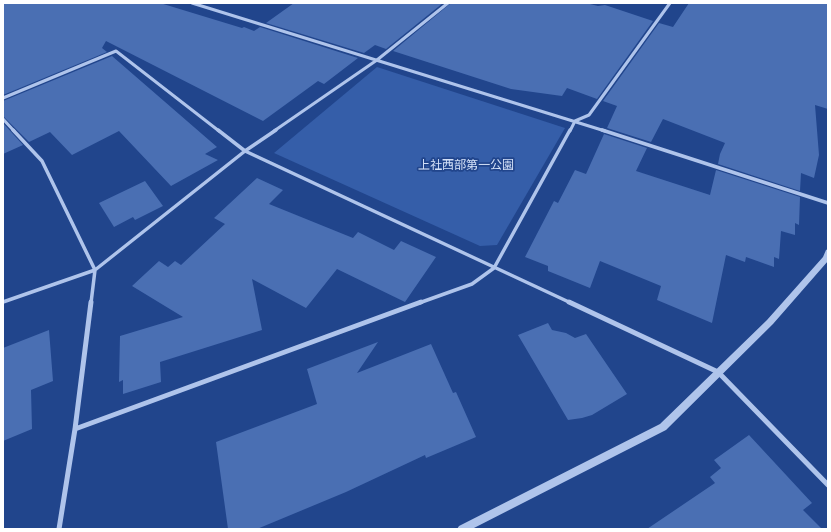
<!DOCTYPE html>
<html>
<head>
<meta charset="utf-8">
<style>
  body { margin:0 }
  #map { position:relative; width:831px; height:532px; overflow:hidden; background:#21458c; font-family:"PT Sans",sans-serif }
  canvas { display:block }
  .frame { position:absolute; inset:0; border:4px solid #fff; pointer-events:none }
</style>
</head>
<body>
<div id="map">
<canvas width="831" height="532"></canvas>
<div class="frame"></div>
</div>
<script>
const c = document.querySelector('canvas').getContext('2d');
c.lineJoin = 'round';
function paint(path, color) {
  c.fillStyle = color;
  c.fill(path, 'evenodd');
}
function stroke(path, color, width, dash) {
  c.strokeStyle = color;
  c.lineWidth = width;
  c.lineCap = dash ? 'butt' : 'round';
  c.setLineDash(dash || []);
  c.stroke(path);
}
function write(font, color, halo, rows, align = 'center') {
  c.font = font + ' "PT Sans","Noto Sans JP",sans-serif';
  c.lineWidth = 3.5;
  c.setLineDash([]);
  c.textBaseline = 'middle';
  c.strokeStyle = halo;
  c.fillStyle = color;
  for (const [text, x, y, turn = 0] of rows) {
    c.save();
    c.translate(x, y);
    c.rotate((+turn || 0) * Math.PI / 180);
    c.textAlign = isNaN(turn) ? turn : align;
    if (halo) c.strokeText(text, 0, 0);
    c.fillText(text, 0, 0);
    c.restore();
  }
}
paint(new Path2D(`
  M 377,67 L 565,128 L 497,245 L 480,246 L 274,153 Z`), '#355ea9');
paint(new Path2D(`
  M 3,3 L 160,3 L 242,28 L 244,27 L 254,31 L 260,27 L 358,58 L 324,84 L 318,81 L 263,121 L 106,41 L 102,48 L 107,52 L 3,95 Z
  M 294,3 L 443,3 L 386,49 L 375,45 L 364,53 L 266,23 Z
  M 451,3 L 586,3 L 598,6 L 605,5 L 653,21 L 597,99 L 567,88 L 562,96 L 511,89 L 393,51 Z
  M 689,3 L 828,3 L 828,109 L 815,105 L 819,155 L 814,178 L 801,173 L 800,191 L 718,164 L 720,154 L 725,143 L 663,119 L 651,142 L 607,128 L 617,106 L 603,101 L 659,23 L 673,27 Z
  M 112,56 L 217,147 L 205,154 L 218,160 L 171,186 L 119,131 L 72,155 L 50,132 L 29,142 L 3,116 L 3,101 Z
  M 3,123 L 23,145 L 3,154 Z
  M 604,134 L 647,148 L 636,171 L 710,195 L 716,170 L 800,197 L 799,225 L 795,223 L 795,235 L 781,231 L 779,259 L 774,257 L 774,267 L 746,257 L 745,262 L 726,255 L 712,323 L 657,300 L 661,286 L 600,261 L 590,288 L 548,271 L 548,266 L 525,257 L 554,201 L 558,203 L 575,170 L 586,174 Z
  M 257,178 L 283,190 L 269,204 L 353,238 L 358,232 L 394,250 L 401,241 L 436,257 L 405,302 L 337,269 L 306,308 L 252,279 L 262,330 L 160,362 L 161,382 L 123,394 L 123,380 L 119,382 L 120,336 L 183,317 L 132,286 L 159,261 L 168,267 L 175,261 L 181,265 L 225,224 L 214,218 Z
  M 145,181 L 163,206 L 135,220 L 133,217 L 114,227 L 99,203 Z
  M 548,323 L 552,330 L 566,333 L 575,338 L 586,334 L 627,394 L 592,415 L 582,418 L 568,420 L 518,335 Z
  M 49,330 L 53,381 L 31,390 L 32,429 L 3,441 L 3,348 Z
  M 378,342 L 357,373 L 431,344 L 453,393 L 456,392 L 476,437 L 426,458 L 425,455 L 346,492 L 257,529 L 228,529 L 216,442 L 317,404 L 307,369 Z
  M 749,435 L 812,503 L 803,510 L 822,529 L 647,529 L 715,483 L 710,477 L 721,468 L 714,460 Z`), '#4a6fb3');
stroke(new Path2D(`
  M 192,3 L 605,131
  M 3,98 L 116,51 L 219,131
  M 3,119 L 14,131
  M 274,131 L 377,60 L 448,3
  M 570,131 L 575,121 L 589,115 L 670,3`), '#afc4eb', 3);
stroke(new Path2D(`
  M 13,130 L 42,161 L 95,270 L 91,303
  M 218,130 L 245,151 L 571,303
  M 602,130 L 828,203
  M 3,302 L 95,270 L 245,151 L 276,130
  M 419,303 L 472,284 L 494,268 L 570,130`), '#afc4eb', 3.5);
stroke(new Path2D(`
  M 569,302 L 718,372 L 828,485
  M 75,429 L 421,302
  M 59,529 L 75,429 L 91,302`), '#afc4eb', 5);
paint(new Path2D(`
  M 828,249 L 828,261 L 773,324 L 666,430 L 472,529 L 457,529 L 459,526 L 660,424 L 767,320 L 823,257 L 826,250 Z`), '#afc4eb');
write('12px', '#d4e1f8', '#21458c', [
  ["上社西部第一公園",466,166]
]);
</script>
</body>
</html>
